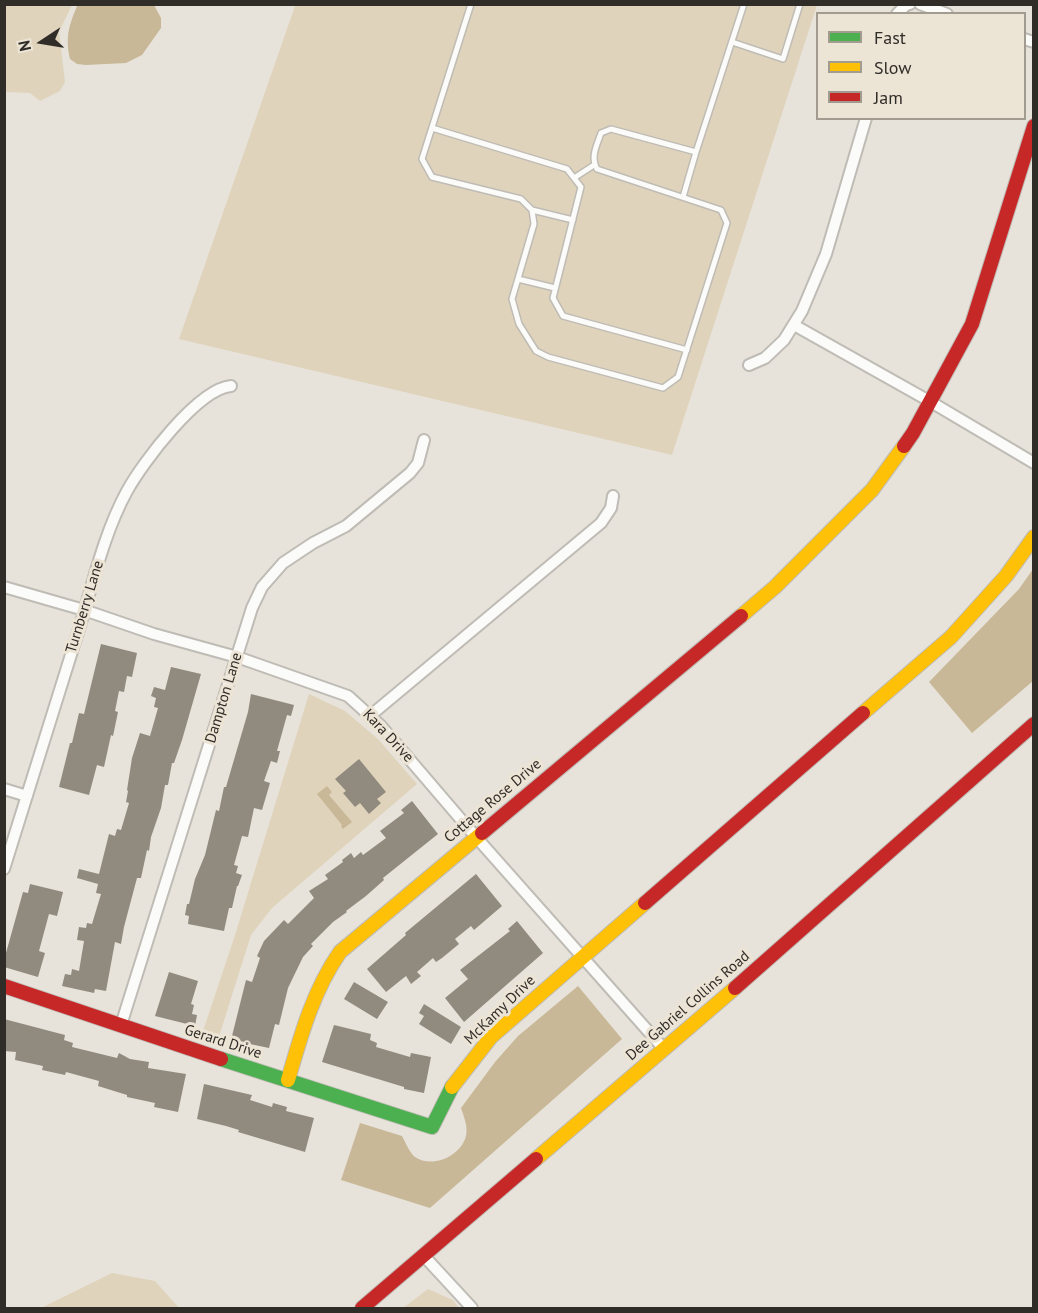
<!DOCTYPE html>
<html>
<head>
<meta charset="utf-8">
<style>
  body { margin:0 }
  #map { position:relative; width:1038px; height:1313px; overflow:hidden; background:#e7e3da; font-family:"PT Sans",sans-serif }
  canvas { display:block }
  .frame { position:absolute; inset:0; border:6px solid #302d28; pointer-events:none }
  .legend { position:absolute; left:816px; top:12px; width:210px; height:108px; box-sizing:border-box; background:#ece4d5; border:2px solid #a19b90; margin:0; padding:8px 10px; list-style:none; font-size:18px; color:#302d28 }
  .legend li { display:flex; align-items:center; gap:12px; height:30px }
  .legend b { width:30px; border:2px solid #a19b90 }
  .north { position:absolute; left:12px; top:12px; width:60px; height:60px; -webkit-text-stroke:4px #ece4d5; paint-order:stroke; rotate:258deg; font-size:16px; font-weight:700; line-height:24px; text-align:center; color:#302d28 }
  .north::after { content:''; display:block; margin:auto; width:21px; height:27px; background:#302d28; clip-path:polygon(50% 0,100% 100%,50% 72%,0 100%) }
</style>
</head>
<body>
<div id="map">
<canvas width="1038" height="1313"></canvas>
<div class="frame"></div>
<ul class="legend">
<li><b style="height:8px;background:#4caf50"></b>Fast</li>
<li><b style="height:8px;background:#ffc107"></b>Slow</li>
<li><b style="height:8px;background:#c62828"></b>Jam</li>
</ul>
<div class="north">N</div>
</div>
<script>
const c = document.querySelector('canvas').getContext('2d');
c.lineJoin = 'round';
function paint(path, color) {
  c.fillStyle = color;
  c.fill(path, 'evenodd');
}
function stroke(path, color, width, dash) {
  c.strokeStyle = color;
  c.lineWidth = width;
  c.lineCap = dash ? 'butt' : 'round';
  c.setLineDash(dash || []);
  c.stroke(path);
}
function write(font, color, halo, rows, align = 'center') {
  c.font = font + ' "PT Sans",sans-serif';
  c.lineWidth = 6;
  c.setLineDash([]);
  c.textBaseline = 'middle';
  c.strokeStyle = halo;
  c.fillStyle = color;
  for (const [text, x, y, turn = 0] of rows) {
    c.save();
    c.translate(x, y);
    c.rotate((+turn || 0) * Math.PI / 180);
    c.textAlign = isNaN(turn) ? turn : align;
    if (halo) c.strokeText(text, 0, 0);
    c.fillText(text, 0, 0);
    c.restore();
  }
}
paint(new Path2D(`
  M 5,4 L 72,5 L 59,32 L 65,82 L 60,91 L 40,101 L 30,93 L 5,92 Z
  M 297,4 L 817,5 L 672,455 L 179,339 L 295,6 Z
  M 309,694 L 345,711 L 378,739 L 417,784 L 272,908 L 251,935 L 216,1046 L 200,1040 L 235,935 Z
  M 112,1273 L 155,1281 L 179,1308 L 41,1308 Z
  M 428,1289 L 453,1300 L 459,1308 L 403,1308 Z`), '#e0d3bb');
paint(new Path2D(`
  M 78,4 L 154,5 L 161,18 L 161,28 L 142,55 L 126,63 L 86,65 L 77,64 L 70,59 C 65,37 69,25 78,4 Z
  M 1033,569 L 1033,681 L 972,733 L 929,682 L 1019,589 Z
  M 327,786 L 332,792 L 329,795 L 352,822 L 343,829 L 341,826 L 342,825 L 317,794 Z
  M 578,986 L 622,1039 L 430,1208 L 341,1180 L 360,1123 L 402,1136 C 406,1143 409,1152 415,1157 C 432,1169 461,1156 466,1136 C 468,1126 464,1117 461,1108 L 495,1062 L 518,1036 Z`), '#c9b897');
paint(new Path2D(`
  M 101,644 L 137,653 L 132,677 L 127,676 L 124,692 L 119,691 L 115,711 L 118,712 L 113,736 L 111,735 L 104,767 L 97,765 L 89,795 L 59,787 L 70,743 L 72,743 L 79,713 L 84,714 Z
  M 171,667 L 201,674 L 182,740 L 174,763 L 172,763 L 168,785 L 165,785 L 161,808 L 151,837 L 149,851 L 147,850 L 141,878 L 137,878 L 124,927 L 121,944 L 115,942 L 106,991 L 95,989 L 94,993 L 62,986 L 65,974 L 71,975 L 72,969 L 79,971 L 84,941 L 77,940 L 79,927 L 86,928 L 87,923 L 92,924 L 101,894 L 96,893 L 98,884 L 77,878 L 79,869 L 99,874 L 109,834 L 115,836 L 117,829 L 121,830 L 129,803 L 126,802 L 128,791 L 127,790 L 132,758 L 140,733 L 150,736 L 158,708 L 154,707 L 156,698 L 151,696 L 154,687 L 165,690 Z
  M 251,694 L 294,705 L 291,716 L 287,715 L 277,751 L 280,751 L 277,763 L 271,761 L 264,781 L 270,783 L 262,810 L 254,808 L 248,837 L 242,836 L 234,865 L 238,866 L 236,873 L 242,875 L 238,886 L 237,886 L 232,908 L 229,908 L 224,931 L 188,924 L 189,916 L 185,915 L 187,904 L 189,904 L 195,879 L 205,855 L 216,810 L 219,811 L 224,787 L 226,787 L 248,712 Z
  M 359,759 L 386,792 L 377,799 L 381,803 L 369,814 L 360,803 L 355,807 L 343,793 L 346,791 L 335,779 Z
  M 412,801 L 438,834 L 383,878 L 384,880 L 366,896 L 346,911 L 347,912 L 333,922 L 311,944 L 313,946 L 303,957 L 288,988 L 279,1025 L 275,1024 L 269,1048 L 231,1040 L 246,980 L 252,982 L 260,958 L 257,956 L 264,941 L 284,920 L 288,924 L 314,898 L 309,891 L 328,879 L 325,875 L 343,862 L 342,860 L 351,853 L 354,858 L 361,852 L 363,855 L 386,838 L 380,831 L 404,813 L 401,810 Z
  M 476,874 L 502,906 L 474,930 L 471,926 L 455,939 L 459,944 L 442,958 L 436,962 L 433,958 L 417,972 L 421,976 L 411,984 L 406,976 L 386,992 L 367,969 L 406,935 L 405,933 Z
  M 30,884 L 63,892 L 57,916 L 49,914 L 39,951 L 45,953 L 38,977 L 4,967 L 4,960 L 23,892 L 28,893 Z
  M 517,921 L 543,953 L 464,1022 L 445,998 L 468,979 L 460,970 L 510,931 L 508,929 Z
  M 169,972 L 198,981 L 191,1004 L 194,1005 L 192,1014 L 197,1015 L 195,1026 L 155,1016 Z
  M 354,982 L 388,1002 L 377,1019 L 344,999 Z
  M 424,1004 L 461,1027 L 451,1044 L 419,1024 L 424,1016 L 419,1013 Z
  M 4,1019 L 65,1035 L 64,1040 L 73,1043 L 72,1047 L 117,1058 L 119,1053 L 130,1059 L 149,1062 L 148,1068 L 186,1074 L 178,1112 L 154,1107 L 155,1103 L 127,1097 L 127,1095 L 98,1086 L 99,1081 L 66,1072 L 65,1075 L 42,1070 L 43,1066 L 15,1060 L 16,1052 L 4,1051 Z
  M 334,1025 L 371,1034 L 370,1040 L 377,1043 L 376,1047 L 410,1057 L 411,1053 L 431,1057 L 424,1093 L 404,1089 L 404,1087 L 322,1062 Z
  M 204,1084 L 252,1095 L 250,1100 L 272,1107 L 273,1103 L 287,1107 L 286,1111 L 314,1118 L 305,1152 L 238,1132 L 239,1130 L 226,1126 L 197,1119 Z`), '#918b7f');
const lane = new Path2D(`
  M 471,4 L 422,159 L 432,177 L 521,199 L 532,210 L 534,224 L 512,299 L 519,324 L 536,351 L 548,357 L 663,388 L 678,377 L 727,223 L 721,210 L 597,169 C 590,157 597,145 601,133 L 611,129 L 696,152 L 744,4
  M 732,42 L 783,59 L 800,4
  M 432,128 L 567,169 L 581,187 L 553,298 L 563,316 L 687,350
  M 574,178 L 594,165
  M 683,197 L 696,152
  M 532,210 L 573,220
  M 518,279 L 555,288`);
const street = new Path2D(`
  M 920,4 L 947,14
  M 897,14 L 906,5 L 910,4
  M 1024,39 L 1034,42
  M 794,325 L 931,402 L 1034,463
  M 749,365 L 765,358 L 784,340 L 802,311 L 826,254 L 866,118
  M 4,587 L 84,610 L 154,634 L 237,657 L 348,696 L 381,726 L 476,837 L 664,1049
  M 371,715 L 601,523 L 611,508 L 613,496
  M 4,789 L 27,796
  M 4,869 C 29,789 54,709 79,629 C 93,583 104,533 127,491 C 143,462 198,389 231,386
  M 121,1025 L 252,608 L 262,587 L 283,563 L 313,543 L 346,526 L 410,473 L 418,463 L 424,440
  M 423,1255 L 472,1308`);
const fast = new Path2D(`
  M 221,1059 L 432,1127 L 452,1087`);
const slow = new Path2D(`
  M 741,616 L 775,587 L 872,490 L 904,446
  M 863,713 L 951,637 L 1006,576 L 1034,537
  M 288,1080 C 301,1035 313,991 340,952 L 482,833
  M 452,1087 L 491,1037 L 645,903
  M 536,1159 L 735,988`);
const jam = new Path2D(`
  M 904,446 L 913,433 L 972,324 L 1034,126
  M 482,833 L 741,616
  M 645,903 L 863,713
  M 4,986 L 221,1059
  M 735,988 L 1034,724
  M 362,1308 L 536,1159`);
stroke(lane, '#bfbbb5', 8);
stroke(street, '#bfbbb5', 14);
stroke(fast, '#bfbbb5', 16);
stroke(slow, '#bfbbb5', 16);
stroke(jam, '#bfbbb5', 16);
stroke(lane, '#fbfbf9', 5);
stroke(street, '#fbfbf9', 10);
stroke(fast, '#4caf50', 14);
stroke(slow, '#ffc107', 14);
stroke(jam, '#c62828', 14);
write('15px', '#302d28', '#ece4d5', [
  ["Turnberry Lane",85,607,-73],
  ["Dampton Lane",224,698,-73],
  ["Kara Drive",388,736,47],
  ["Cottage Rose Drive",493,801,-40],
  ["Dee Gabriel Collins Road",688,1006,-41],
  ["McKamy Drive",500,1010,-44],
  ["Gerard Drive",223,1042,18]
]);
</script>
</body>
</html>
